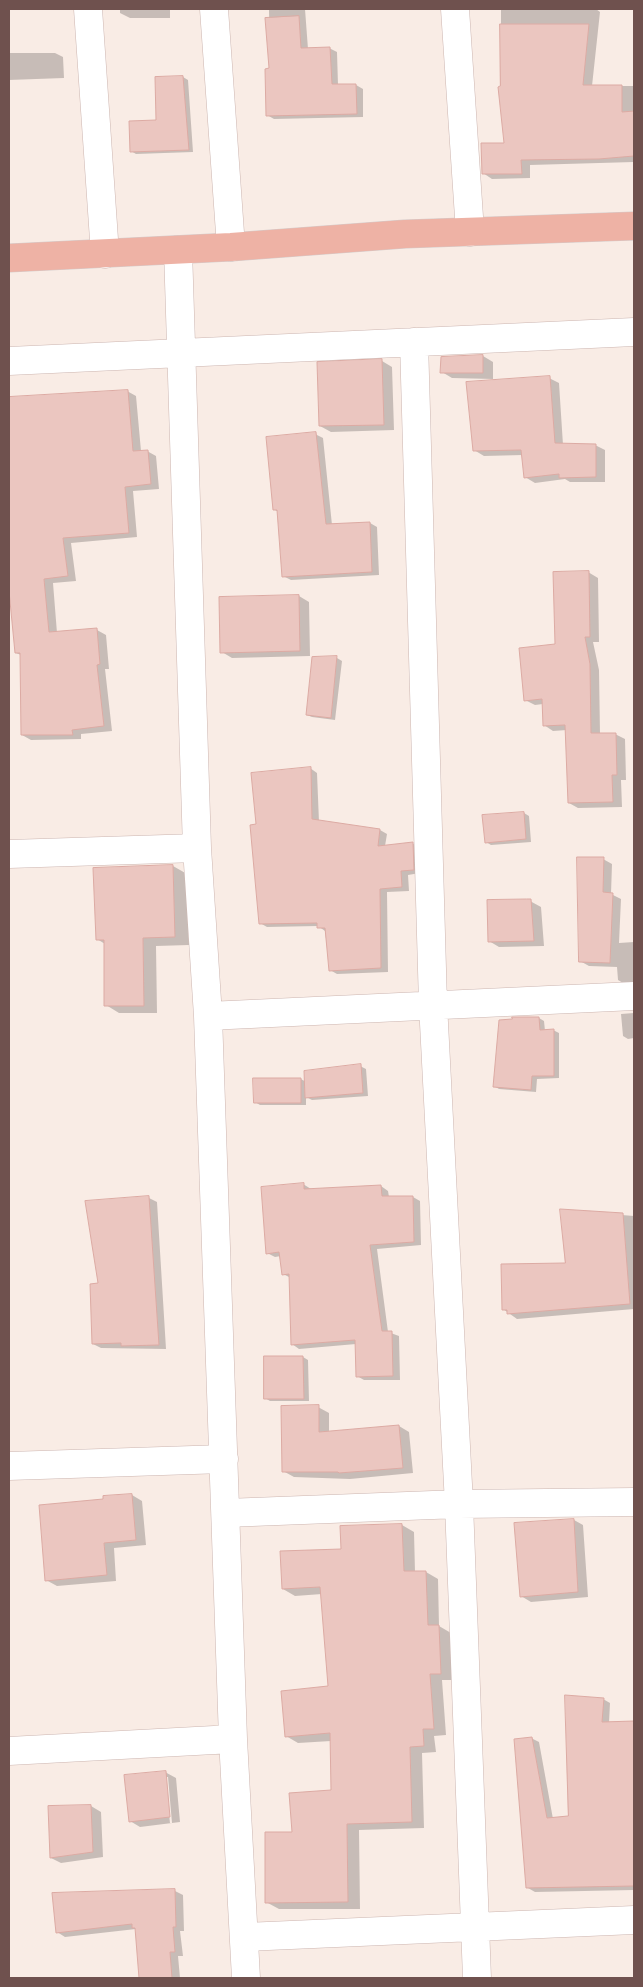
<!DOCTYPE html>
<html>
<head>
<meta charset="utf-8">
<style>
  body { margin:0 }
  #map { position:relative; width:643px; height:1987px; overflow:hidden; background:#f9ece5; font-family:"Archivo Narrow",sans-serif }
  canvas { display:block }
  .frame { position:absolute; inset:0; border:10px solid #6f514e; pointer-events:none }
</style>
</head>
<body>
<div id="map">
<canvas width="643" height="1987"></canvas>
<div class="frame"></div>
</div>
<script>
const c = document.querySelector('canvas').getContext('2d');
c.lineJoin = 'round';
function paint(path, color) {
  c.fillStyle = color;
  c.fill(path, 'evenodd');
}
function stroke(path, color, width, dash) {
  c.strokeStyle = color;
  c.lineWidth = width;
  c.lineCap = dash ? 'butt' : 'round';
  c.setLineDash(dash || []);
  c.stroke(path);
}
paint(new Path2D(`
  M 120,9 L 170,9 L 170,18 L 130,18 L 120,13 Z
  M 269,9 L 305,9 L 308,49 L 329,48 L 337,52 L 338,85 L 356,85 L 363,89 L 363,117 L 274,119 L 267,115 L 270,69 Z
  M 501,9 L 596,9 L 600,12 L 592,86 L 634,86 L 634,162 L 530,165 L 530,178 L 492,179 L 483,173 L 506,144 L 501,87 Z
  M 9,53 L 55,53 L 63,57 L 64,78 L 9,80 Z
  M 183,77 L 188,80 L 193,152 L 136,154 L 131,151 L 157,121 Z
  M 483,356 L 493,362 L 493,379 L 452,378 L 442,372 Z
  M 382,361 L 392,367 L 394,430 L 331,432 L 320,426 Z
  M 549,378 L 559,383 L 563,445 L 595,445 L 605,450 L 605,482 L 570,482 L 565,479 L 535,483 L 525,477 L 523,455 L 484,456 L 474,450 Z
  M 127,391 L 136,396 L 141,451 L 147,451 L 156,456 L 159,489 L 133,491 L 137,537 L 71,543 L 76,581 L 53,583 L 57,633 L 97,630 L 106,635 L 109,669 L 105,669 L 112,731 L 81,734 L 81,739 L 31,740 L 22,735 L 21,655 L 16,653 L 12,596 L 9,597 L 9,567 L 18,567 L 15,484 L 9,480 L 9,399 Z
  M 315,434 L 323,438 L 332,525 L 370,523 L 377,527 L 379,575 L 291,580 L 283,576 L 279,512 L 275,510 Z
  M 588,572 L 598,578 L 599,642 L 593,642 L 599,670 L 600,734 L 615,734 L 625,739 L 626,780 L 621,780 L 622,807 L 578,808 L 569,803 L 567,730 L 553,731 L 544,725 L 543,704 L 535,705 L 525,700 L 556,646 Z
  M 299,596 L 309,602 L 310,656 L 232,658 L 222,652 Z
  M 313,658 L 337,658 L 342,661 L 335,720 L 312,717 L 307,715 Z
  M 310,768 L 317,773 L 319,822 L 380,830 L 387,834 L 385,846 L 412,843 L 419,847 L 420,873 L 408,875 L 409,891 L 387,892 L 388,972 L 337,974 L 330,970 L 325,931 L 318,926 L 267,927 L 260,923 L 257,825 Z
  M 524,813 L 529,816 L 531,842 L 491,845 L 486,842 L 484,816 Z
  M 603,859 L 612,864 L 611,894 L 621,899 L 619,943 L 634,942 L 634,983 L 623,983 L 618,980 L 617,967 L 589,966 L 580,961 Z
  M 173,866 L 187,874 L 189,945 L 156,946 L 157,1013 L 119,1013 L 106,1005 L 105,944 L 97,939 Z
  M 530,901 L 541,907 L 544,946 L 499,947 L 489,941 Z
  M 634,1013 L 634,1038 L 628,1039 L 623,1036 L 621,1014 Z
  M 539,1018 L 544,1021 L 545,1031 L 553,1030 L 559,1033 L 559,1078 L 537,1079 L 536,1092 L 499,1089 L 494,1086 Z
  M 360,1066 L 366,1069 L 368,1096 L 312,1100 L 306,1097 L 306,1105 L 260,1105 L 255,1102 L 301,1079 L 306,1082 Z
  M 303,1184 L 311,1189 L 381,1186 L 388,1191 L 389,1197 L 413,1197 L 420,1201 L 421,1245 L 377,1249 L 388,1332 L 399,1336 L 400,1380 L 364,1380 L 357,1376 L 356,1344 L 299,1349 L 292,1344 L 291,1278 L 283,1274 L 281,1256 L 275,1257 L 267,1253 Z
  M 149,1198 L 157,1202 L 166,1349 L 101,1348 L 93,1344 L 99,1284 Z
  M 561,1210 L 634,1216 L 634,1309 L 517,1319 L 503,1309 L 566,1265 Z
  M 303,1357 L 308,1360 L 309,1401 L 270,1401 L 265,1398 Z
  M 318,1407 L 329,1413 L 329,1432 L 399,1426 L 409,1432 L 413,1473 L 350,1479 L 294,1477 L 283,1471 Z
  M 132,1495 L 142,1501 L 146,1545 L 114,1548 L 116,1581 L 57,1586 L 46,1580 L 105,1501 Z
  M 574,1520 L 583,1525 L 588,1597 L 531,1602 L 521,1596 Z
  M 402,1525 L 414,1532 L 415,1572 L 426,1572 L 438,1579 L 439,1626 L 451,1633 L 452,1680 L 442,1680 L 446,1735 L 434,1736 L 436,1752 L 422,1753 L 424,1828 L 359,1830 L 360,1909 L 279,1909 L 266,1902 L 294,1833 L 332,1791 L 331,1741 L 298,1743 L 286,1736 L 330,1688 L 322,1594 L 295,1596 L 283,1589 L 342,1550 Z
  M 603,1699 L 610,1703 L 609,1723 L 634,1722 L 634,1890 L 535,1892 L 528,1888 L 531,1738 L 539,1742 L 553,1819 L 569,1817 Z
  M 165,1772 L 176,1778 L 180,1822 L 140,1827 L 130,1821 ZM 165,1777 L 168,1777 L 172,1823 L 170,1823 Z
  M 91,1806 L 101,1812 L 103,1857 L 61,1863 L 51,1858 Z
  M 175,1891 L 183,1895 L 184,1931 L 180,1931 L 183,1956 L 178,1956 L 180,1978 L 140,1978 L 136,1929 L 65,1937 L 57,1932 Z`), '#0003');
const building = new Path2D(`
  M 299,16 L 301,48 L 330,47 L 332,84 L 356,84 L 357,114 L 266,116 L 265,69 L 269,68 L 265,18 Z
  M 500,24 L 589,24 L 583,85 L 622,85 L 622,112 L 634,111 L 634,156 L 599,159 L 521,160 L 522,174 L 482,174 L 481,143 L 504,143 L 498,87 L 500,86 Z
  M 183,76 L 189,150 L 130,152 L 129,121 L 156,120 L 155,77 Z
  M 483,355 L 483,373 L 440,373 L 441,357 Z
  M 382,359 L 384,425 L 319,426 L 317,362 Z
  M 550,376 L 555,443 L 596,444 L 596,477 L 559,478 L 559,474 L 524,478 L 521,450 L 473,451 L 466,382 Z
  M 128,390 L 133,451 L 148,450 L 151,484 L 125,487 L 129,533 L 63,538 L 68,576 L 44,579 L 49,632 L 97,628 L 100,664 L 97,665 L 104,726 L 72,730 L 73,735 L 21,735 L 20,653 L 15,653 L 9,591 L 9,397 Z
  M 316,432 L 326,524 L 370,522 L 372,572 L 282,577 L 277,510 L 273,510 L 266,437 Z
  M 589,571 L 590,637 L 585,637 L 590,664 L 591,733 L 616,733 L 617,775 L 612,775 L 613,802 L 568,803 L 565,725 L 543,726 L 542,699 L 524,701 L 519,648 L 555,644 L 553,572 Z
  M 299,595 L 300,651 L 220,653 L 219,597 Z
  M 337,656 L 331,718 L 306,715 L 312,657 Z
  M 311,767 L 312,819 L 380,829 L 378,846 L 413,842 L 414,870 L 401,871 L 402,887 L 380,889 L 381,968 L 329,971 L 325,928 L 317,928 L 317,923 L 259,924 L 250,825 L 256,824 L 251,773 Z
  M 524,812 L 526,839 L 485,843 L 482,815 Z
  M 577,857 L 604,857 L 603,892 L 613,893 L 610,963 L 579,962 Z
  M 173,865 L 175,937 L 143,938 L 144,1006 L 104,1006 L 104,940 L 96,940 L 93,868 Z
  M 527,899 L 531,899 L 534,941 L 488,942 L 487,900 Z
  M 512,1017 L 539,1017 L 540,1030 L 554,1029 L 554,1076 L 532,1076 L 531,1090 L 493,1087 L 499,1020 L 512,1019 Z
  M 361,1064 L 363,1093 L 305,1098 L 304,1071 Z
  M 253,1078 L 301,1078 L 301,1103 L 254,1103 Z
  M 304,1183 L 304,1189 L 381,1185 L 382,1196 L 413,1196 L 414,1242 L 370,1245 L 382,1331 L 392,1331 L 393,1376 L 356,1377 L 355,1340 L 291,1345 L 289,1274 L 282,1275 L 279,1252 L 266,1254 L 261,1187 Z
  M 149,1196 L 159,1345 L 121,1346 L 121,1343 L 92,1344 L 90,1284 L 98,1283 L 85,1201 Z
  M 560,1209 L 623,1213 L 630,1304 L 507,1314 L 507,1310 L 502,1310 L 501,1264 L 565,1263 Z
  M 264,1356 L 303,1356 L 304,1399 L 264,1399 Z
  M 319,1405 L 319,1432 L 399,1425 L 403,1468 L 339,1473 L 338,1472 L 282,1472 L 281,1406 Z
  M 132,1494 L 136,1540 L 104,1543 L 107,1575 L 45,1581 L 39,1505 L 103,1499 L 103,1496 Z
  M 574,1519 L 578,1592 L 520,1597 L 514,1523 Z
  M 402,1524 L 404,1571 L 426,1571 L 428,1625 L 439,1625 L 441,1674 L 430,1674 L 434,1729 L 423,1729 L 424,1746 L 410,1747 L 412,1822 L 347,1824 L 348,1902 L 265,1903 L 265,1832 L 292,1832 L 289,1793 L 331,1790 L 330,1733 L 285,1737 L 281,1691 L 328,1686 L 320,1587 L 282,1589 L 280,1551 L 341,1549 L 340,1526 Z
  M 565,1695 L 604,1698 L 602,1722 L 634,1721 L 634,1886 L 526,1888 L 514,1739 L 532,1737 L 547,1818 L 568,1816 Z
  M 166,1771 L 170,1817 L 129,1822 L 124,1775 Z
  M 91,1805 L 93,1852 L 50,1858 L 48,1806 Z
  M 175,1889 L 176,1927 L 173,1927 L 175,1952 L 170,1952 L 172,1978 L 139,1978 L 135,1928 L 132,1928 L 132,1924 L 56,1933 L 52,1893 Z`);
paint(building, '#ebc6c0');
stroke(building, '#dcaaa3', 1);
const minor = new Path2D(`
  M 88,9 L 105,254
  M 214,9 L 231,247
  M 455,9 L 470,232
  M 178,250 L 197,848 L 208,1016 L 233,1739 L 246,1978
  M 414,342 L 433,1004 L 459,1504 L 477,1978
  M 9,361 L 634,332
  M 9,854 L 197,848
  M 208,1016 L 634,996
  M 9,1466 L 224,1459
  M 226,1513 L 459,1504 L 634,1502
  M 9,1751 L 233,1739
  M 245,1937 L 634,1920`);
const trunk = new Path2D(`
  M 9,258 L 231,247 L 405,234 L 634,226`);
stroke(minor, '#ccb5b0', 29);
stroke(trunk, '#d4cbca', 29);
stroke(minor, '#fff', 28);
stroke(trunk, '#eeb2a5', 28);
</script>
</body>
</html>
